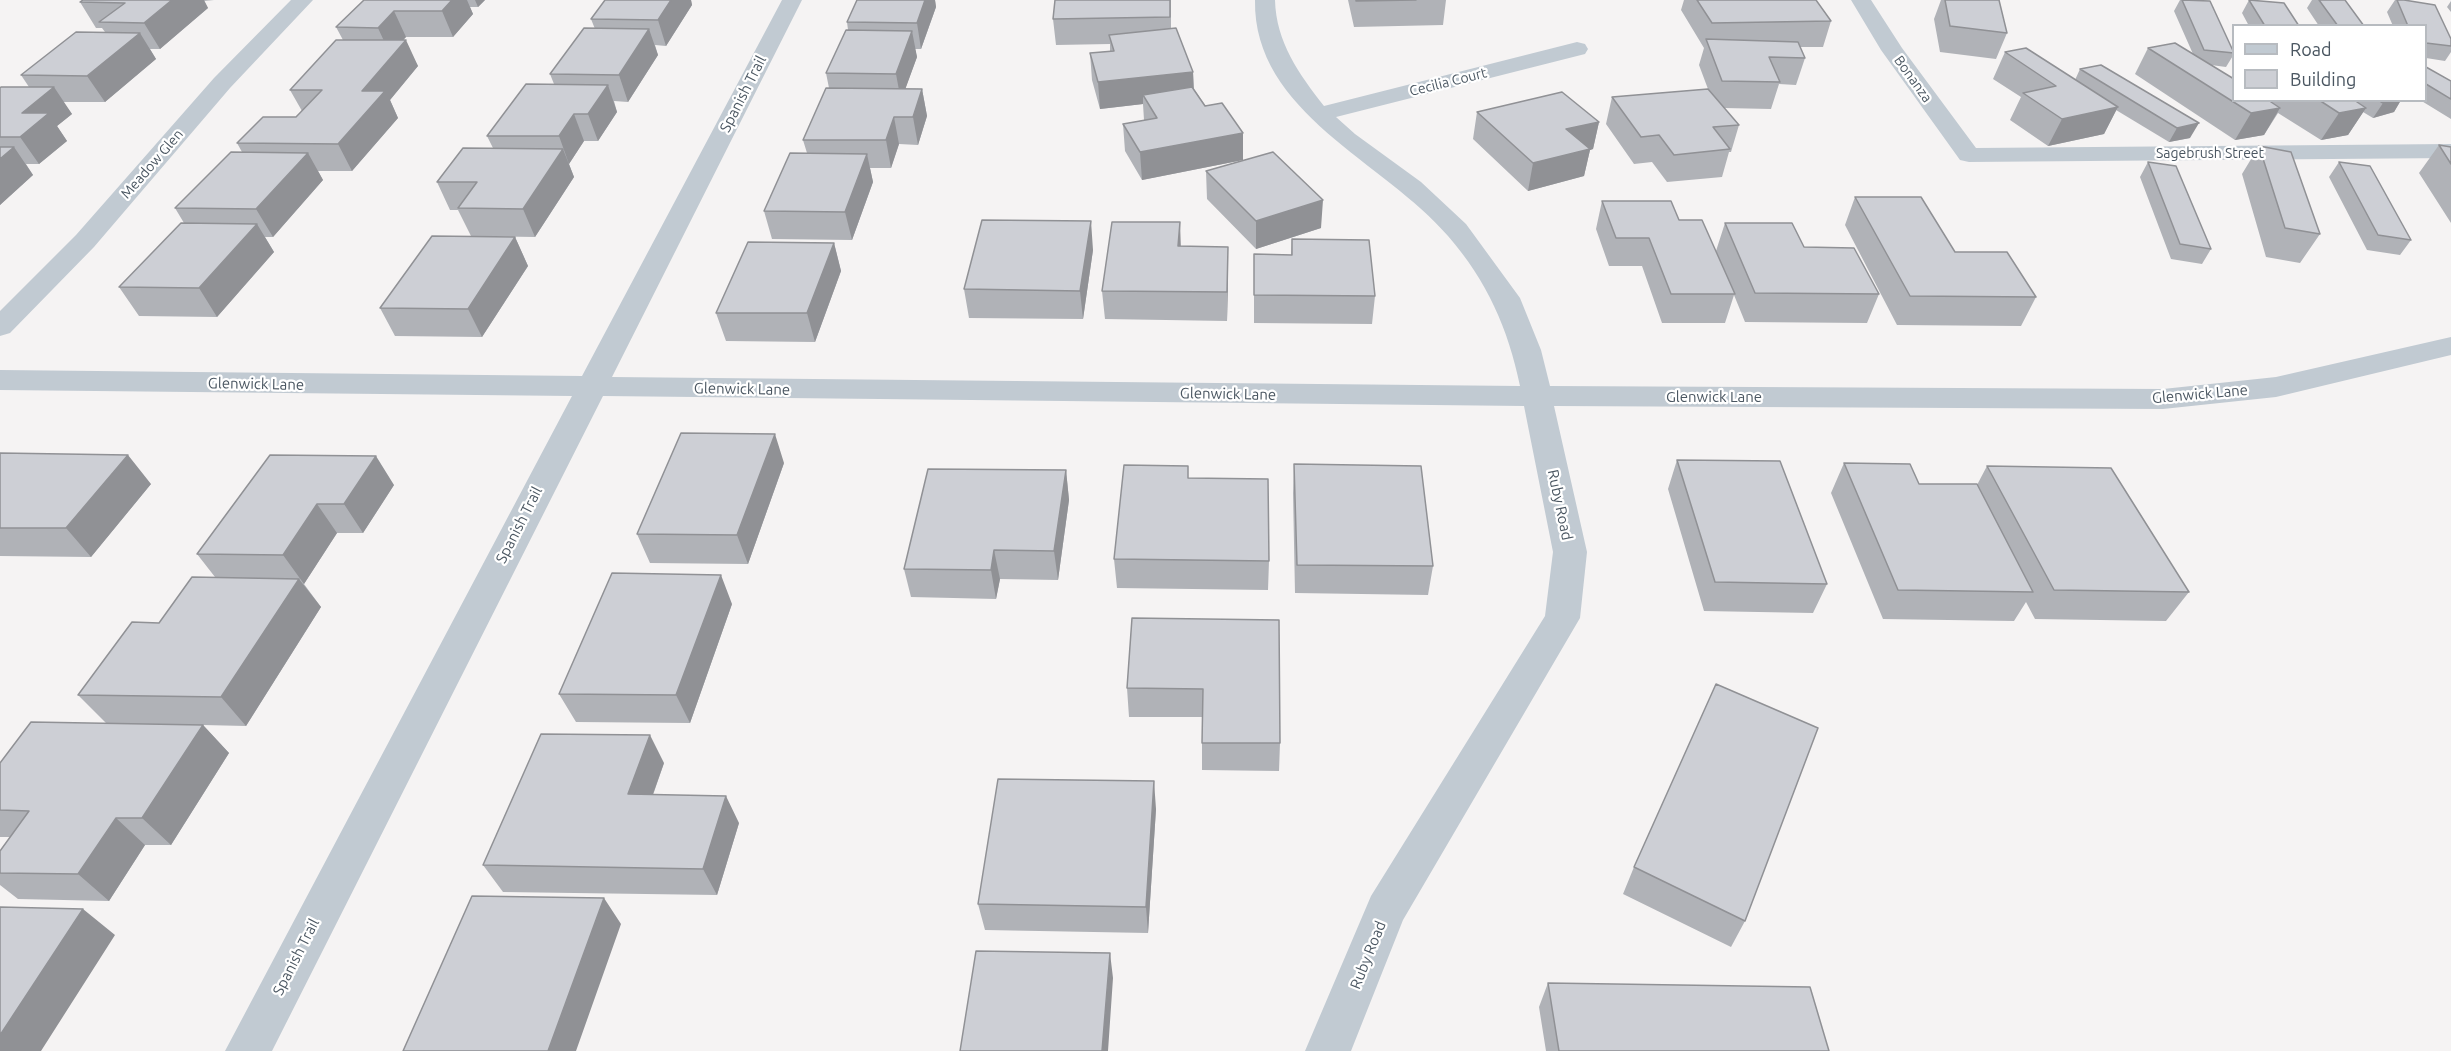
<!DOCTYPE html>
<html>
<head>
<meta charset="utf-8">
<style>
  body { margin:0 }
  #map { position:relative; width:2451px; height:1051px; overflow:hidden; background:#f5f3f3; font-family:Ubuntu,sans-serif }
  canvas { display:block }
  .legend { position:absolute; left:2232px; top:24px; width:195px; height:78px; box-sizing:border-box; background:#fff; border:2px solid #b7bbc0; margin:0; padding:8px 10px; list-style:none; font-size:18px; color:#4a5661 }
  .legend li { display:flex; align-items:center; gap:12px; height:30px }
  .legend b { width:30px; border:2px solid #b7bbc0 }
</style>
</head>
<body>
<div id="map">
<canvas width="2451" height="1051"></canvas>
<ul class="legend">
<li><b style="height:8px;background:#c1cad2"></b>Road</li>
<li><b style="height:16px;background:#cdcfd5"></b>Building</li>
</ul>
</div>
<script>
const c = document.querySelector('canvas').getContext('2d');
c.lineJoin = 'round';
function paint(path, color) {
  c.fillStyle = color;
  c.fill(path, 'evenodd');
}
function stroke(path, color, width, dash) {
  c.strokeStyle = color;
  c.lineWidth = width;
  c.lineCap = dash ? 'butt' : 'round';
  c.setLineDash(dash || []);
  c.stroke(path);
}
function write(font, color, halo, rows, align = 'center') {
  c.font = font + ' Ubuntu,sans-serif';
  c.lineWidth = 4.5;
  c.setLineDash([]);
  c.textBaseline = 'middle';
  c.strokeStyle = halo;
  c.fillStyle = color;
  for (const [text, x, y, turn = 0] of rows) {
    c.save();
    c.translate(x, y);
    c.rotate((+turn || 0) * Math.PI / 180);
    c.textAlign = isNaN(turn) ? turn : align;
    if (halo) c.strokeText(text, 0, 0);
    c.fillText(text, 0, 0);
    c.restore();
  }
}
paint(new Path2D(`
  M 291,0 L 313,0 L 230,88 L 94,247 L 10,333 L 0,336 L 0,311 L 76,235 L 214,78 Z
  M 782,0 L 802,0 L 612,377 L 1520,386 C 1508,328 1487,281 1448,236 C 1385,162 1253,113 1255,0 L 1275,0 C 1276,42 1299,74 1324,106 L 1577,42 L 1585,44 L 1588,49 L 1585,54 L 1336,117 L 1355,134 L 1421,182 L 1466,224 L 1520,298 L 1541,350 L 1550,386 L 2163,389 L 2276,377 L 2451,337 L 2451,355 L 2276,397 L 2163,409 L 1554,406 L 1587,552 L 1580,618 L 1403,920 L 1351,1051 L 1305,1051 L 1371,896 L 1545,616 L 1553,552 L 1524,406 L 603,396 L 272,1051 L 225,1051 L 572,396 L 0,390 L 0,370 L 582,376 Z
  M 1851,0 L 1871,0 L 1902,48 L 1976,148 L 2451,144 L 2451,158 L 1969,162 L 1960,160 L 1881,50 Z`), '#c1cad2');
paint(new Path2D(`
  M 83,0 L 214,0 L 204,1 L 208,8 L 160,49 L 150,49 L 156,59 L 105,102 L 63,102 L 72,114 L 57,126 L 67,141 L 39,164 L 26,164 L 33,175 L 0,205 L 0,88 L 29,87 L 21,75 L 105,32 L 102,28 L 96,28 L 80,2 Z
  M 364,0 L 485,0 L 478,7 L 470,7 L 473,14 L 453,37 L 406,37 L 403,40 L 418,66 L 390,100 L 398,118 L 352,171 L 318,171 L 323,180 L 273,237 L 265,237 L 274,252 L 217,317 L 139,316 L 119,287 L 184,223 L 175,208 L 242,152 L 237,143 L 296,117 L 302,111 L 290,90 L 343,40 L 336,27 Z
  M 605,0 L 691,0 L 692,5 L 666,46 L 655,45 L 658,55 L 628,102 L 614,101 L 617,112 L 598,141 L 584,141 L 569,164 L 574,177 L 535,237 L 471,236 L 458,210 L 450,210 L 437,182 L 493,148 L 487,136 L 554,84 L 550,74 L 595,29 L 591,19 Z
  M 857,0 L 935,0 L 936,7 L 921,49 L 915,49 L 917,57 L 905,89 L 922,89 L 927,116 L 918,145 L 899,144 L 891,168 L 870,168 L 873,182 L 852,240 L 772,239 L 764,211 L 807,153 L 803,140 L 829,88 L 826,73 L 848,30 L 847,22 Z
  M 1055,0 L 1171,0 L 1171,28 L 1193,72 L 1194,89 L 1243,160 L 1142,180 L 1125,151 L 1123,124 L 1144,120 L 1143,104 L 1100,109 L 1092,80 L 1090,53 L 1110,51 L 1110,44 L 1056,45 L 1053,19 Z
  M 1348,0 L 1446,0 L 1443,25 L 1354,27 Z
  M 1684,0 L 1816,0 L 1831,21 L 1823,47 L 1800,47 L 1805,58 L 1796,85 L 1779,84 L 1771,109 L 1724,108 L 1739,125 L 1731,152 L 1729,152 L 1722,177 L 1667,182 L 1652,162 L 1634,164 L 1606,124 L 1612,97 L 1708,89 L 1699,65 L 1704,48 L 1681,10 Z
  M 1941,0 L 1999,0 L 2007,33 L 1996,59 L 1940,52 L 1934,19 Z
  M 2180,0 L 2199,0 L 2234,52 L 2234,54 L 2226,67 L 2211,65 L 2234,100 L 2401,100 L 2394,112 L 2373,118 L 2363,112 L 2348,135 L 2321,140 L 2278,113 L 2264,135 L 2235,140 L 2135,74 L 2148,48 L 2193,54 L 2174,11 Z
  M 2249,0 L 2299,26 L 2249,26 L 2242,13 Z
  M 2312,0 L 2345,0 L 2364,26 L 2319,26 L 2307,8 Z
  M 2395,0 L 2404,0 L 2451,39 L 2451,52 L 2445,61 L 2426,58 L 2426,26 L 2393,26 L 2387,12 Z
  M 2451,1 L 2451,12 L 2447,7 Z
  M 2005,52 L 2075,80 L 2080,69 L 2101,65 L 2190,138 L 2169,142 L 2116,110 L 2104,134 L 2048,146 L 2010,120 L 2021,97 L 1993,79 Z
  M 2426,67 L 2451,81 L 2451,119 L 2420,100 L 2426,100 Z
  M 1477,112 L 1599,122 L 1593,149 L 1590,150 L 1584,176 L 1528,191 L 1473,139 Z
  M 2439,145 L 2451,147 L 2451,223 L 2419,173 Z
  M 2259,146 L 2320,234 L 2300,263 L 2266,257 L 2242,174 Z
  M 2148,162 L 2211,249 L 2202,264 L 2171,259 L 2140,177 Z
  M 2339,162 L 2411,240 L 2400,255 L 2367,250 L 2329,177 Z
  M 1206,171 L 1321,228 L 1256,249 L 1207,199 Z
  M 1855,197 L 2036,297 L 2021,326 L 1897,325 L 1845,225 Z
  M 1602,201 L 1679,220 L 1724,271 L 1716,251 L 1725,223 L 1804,247 L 1879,294 L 1867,323 L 1745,322 L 1734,295 L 1725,323 L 1662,323 L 1642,266 L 1609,266 L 1596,229 Z
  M 515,237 L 528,266 L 482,337 L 395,336 L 380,308 Z
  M 1292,239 L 1375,296 L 1372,324 L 1254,323 L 1254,254 L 1291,255 Z
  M 834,243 L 841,271 L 815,342 L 726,341 L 716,313 Z
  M 1181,246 L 1228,275 L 1227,321 L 1105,319 L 1102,291 Z
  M 1093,250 L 1083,319 L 969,318 L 964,289 Z
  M 0,453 L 151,484 L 91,557 L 0,556 Z
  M 270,455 L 394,485 L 363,533 L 337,533 L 304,584 L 321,607 L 246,726 L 203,725 L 229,753 L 171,845 L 145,845 L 109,901 L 18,899 L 0,885 L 0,851 L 10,837 L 0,837 L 0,763 L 106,723 L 78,695 L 159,623 L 215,577 L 197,554 Z
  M 1677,460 L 1827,584 L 1813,613 L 1704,611 L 1668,489 Z
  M 784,463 L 748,564 L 650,563 L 637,534 Z
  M 1844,463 L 1919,484 L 1977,485 L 1987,466 L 2189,592 L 2166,621 L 2035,619 L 2026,602 L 2014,621 L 1883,619 L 1831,493 Z
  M 1294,464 L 1433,566 L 1428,595 L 1295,593 L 1293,493 Z
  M 1066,470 L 1069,500 L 1058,580 L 1000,579 L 996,599 L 911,597 L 904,569 Z
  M 1189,478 L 1269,561 L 1268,590 L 1117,588 L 1114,559 Z
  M 732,604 L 690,723 L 576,722 L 559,694 Z
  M 1132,618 L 1280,743 L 1279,771 L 1202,770 L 1202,717 L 1129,717 L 1127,688 Z
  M 664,763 L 653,795 L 739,823 L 717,895 L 503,892 L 483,865 Z
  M 1156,809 L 1148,933 L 985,930 L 978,904 Z
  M 1634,867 L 1745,921 L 1731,947 L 1623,894 Z
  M 1548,983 L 1829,1051 L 1546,1051 L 1539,1007 Z`), '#b0b2b7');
paint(new Path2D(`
  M 172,0 L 204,0 L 208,8 L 160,49 L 144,23 Z
  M 452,0 L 467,0 L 473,14 L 453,37 L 442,11 Z
  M 475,0 L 485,0 L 478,7 Z
  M 671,0 L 691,0 L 692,5 L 666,46 L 658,20 Z
  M 925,0 L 935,0 L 936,7 L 921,49 L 917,23 Z
  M 394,11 L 406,37 L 390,54 L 378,28 Z
  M 649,29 L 658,55 L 628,102 L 619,75 Z
  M 912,31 L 917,57 L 901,101 L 896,74 Z
  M 140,33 L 156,59 L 105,102 L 87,76 Z
  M 406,40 L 418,66 L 390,100 L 398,118 L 352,171 L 338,144 L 362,91 Z
  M 1193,72 L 1194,99 L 1143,95 L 1143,104 L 1100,109 L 1098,82 Z
  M 608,85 L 617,112 L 598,141 L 588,114 Z
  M 54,87 L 72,114 L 57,126 L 67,141 L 39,164 L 20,137 L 22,113 Z
  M 922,89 L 927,116 L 918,145 L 913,117 Z
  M 2393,100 L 2401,100 L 2394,112 L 2373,118 L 2383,103 Z
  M 2118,107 L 2104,134 L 2048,146 L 2062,119 Z
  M 2280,108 L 2264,135 L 2235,140 L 2251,113 Z
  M 2366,108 L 2348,135 L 2321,140 L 2339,113 Z
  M 574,114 L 584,141 L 569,164 L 559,136 Z
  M 894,117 L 899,144 L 891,168 L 886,140 Z
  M 1599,122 L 1593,149 L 1590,150 L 1584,176 L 1528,191 L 1533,163 L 1566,129 Z
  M 2199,123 L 2190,138 L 2169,142 L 2177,128 Z
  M 1243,133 L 1243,160 L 1142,180 L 1140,152 Z
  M 14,147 L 33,175 L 0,205 L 0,159 Z
  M 563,149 L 574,177 L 535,237 L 523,209 Z
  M 308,153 L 323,180 L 273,237 L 256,209 Z
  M 867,154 L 873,182 L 852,240 L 845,212 Z
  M 1323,200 L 1321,228 L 1256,249 L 1256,221 Z
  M 1091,221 L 1093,250 L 1083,319 L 1080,291 Z
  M 1180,222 L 1181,251 L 1178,246 Z
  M 257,224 L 274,252 L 217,317 L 199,288 Z
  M 515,237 L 528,266 L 482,337 L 468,309 Z
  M 834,243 L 841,271 L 815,342 L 807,313 Z
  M 1228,247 L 1228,275 L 1227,321 L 1227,292 Z
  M 775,434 L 784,463 L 748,564 L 737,535 Z
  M 128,455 L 151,484 L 91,557 L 66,528 Z
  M 376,456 L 394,485 L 363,533 L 344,504 Z
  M 1066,470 L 1069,500 L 1058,580 L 1054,551 Z
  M 317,504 L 337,533 L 304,584 L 283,555 Z
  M 994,550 L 1000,579 L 996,599 L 991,570 Z
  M 721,575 L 732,604 L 690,723 L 676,695 Z
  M 299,579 L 321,607 L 246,726 L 221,697 Z
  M 203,725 L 229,753 L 171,845 L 142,818 Z
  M 650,735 L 664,763 L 643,822 L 628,794 Z
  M 1154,781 L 1156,809 L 1148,933 L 1146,907 Z
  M 726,796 L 739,823 L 717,895 L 703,869 Z
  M 116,818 L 145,845 L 109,901 L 78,874 Z
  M 604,898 L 621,924 L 576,1051 L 548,1051 Z
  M 83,909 L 115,935 L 41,1051 L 0,1051 L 0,1035 Z
  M 1110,953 L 1113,978 L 1108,1051 L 1102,1051 Z`), '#909195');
const building = new Path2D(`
  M 83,0 L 172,0 L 144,23 L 99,22 L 125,3 L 80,2 Z
  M 364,0 L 452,0 L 442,11 L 394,11 L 378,28 L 336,27 Z
  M 605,0 L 671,0 L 658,20 L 591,19 Z
  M 857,0 L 925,0 L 917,23 L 847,22 Z
  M 1055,0 L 1170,0 L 1170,17 L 1053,19 Z
  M 1356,0 L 1416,0 L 1356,1 Z
  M 1697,0 L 1816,0 L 1831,21 L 1712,23 Z
  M 1945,0 L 1999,0 L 2007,33 L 1950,26 Z
  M 2182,0 L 2210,1 L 2234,53 L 2204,50 Z
  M 2249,0 L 2284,3 L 2299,26 L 2265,26 Z
  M 2319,0 L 2345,0 L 2364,26 L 2338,26 Z
  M 2397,0 L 2404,0 L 2435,5 L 2451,39 L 2451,46 L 2426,43 L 2426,26 L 2408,26 Z
  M 584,28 L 649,29 L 619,75 L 550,74 Z
  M 1176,28 L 1193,72 L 1098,82 L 1090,53 L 1114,51 L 1109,35 Z
  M 846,30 L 912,31 L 896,74 L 826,73 Z
  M 76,32 L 140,33 L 87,76 L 21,75 Z
  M 1706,39 L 1798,42 L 1805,58 L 1769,57 L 1780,82 L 1722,81 Z
  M 336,40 L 406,40 L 362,91 L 385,91 L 338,144 L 237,143 L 263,117 L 296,117 L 322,90 L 290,90 Z
  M 2175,43 L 2234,79 L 2234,100 L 2268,100 L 2280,108 L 2251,113 L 2148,48 Z
  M 2026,48 L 2118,107 L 2062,119 L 2023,93 L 2056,86 L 2005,52 Z
  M 2101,65 L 2199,123 L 2177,128 L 2080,69 Z
  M 2426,67 L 2451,81 L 2451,99 L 2426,84 Z
  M 526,84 L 608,85 L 588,114 L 574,114 L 559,136 L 487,136 Z
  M 1,87 L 54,87 L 22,113 L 49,113 L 20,137 L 0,137 L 0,88 Z
  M 1192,87 L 1205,106 L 1222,103 L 1243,133 L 1140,152 L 1123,124 L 1157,118 L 1143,95 Z
  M 826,88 L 922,89 L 913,117 L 894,117 L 886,140 L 803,140 Z
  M 1708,89 L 1739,125 L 1713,127 L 1730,149 L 1674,155 L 1659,135 L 1641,137 L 1612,97 Z
  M 1562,92 L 1599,122 L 1566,129 L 1590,149 L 1533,163 L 1477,112 Z
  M 2319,100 L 2354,100 L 2366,108 L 2339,113 Z
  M 2378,100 L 2393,100 L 2383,103 Z
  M 2439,145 L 2451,147 L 2451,164 Z
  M 2259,146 L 2291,152 L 2320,234 L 2285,228 Z
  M 0,147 L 14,147 L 0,159 Z
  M 463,148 L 563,149 L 523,209 L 458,208 L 477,182 L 437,182 Z
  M 231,152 L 308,153 L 256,209 L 175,208 Z
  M 1273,152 L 1323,200 L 1256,221 L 1206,171 Z
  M 790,153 L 867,154 L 845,212 L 764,211 Z
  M 2148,162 L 2176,166 L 2211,249 L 2180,244 Z
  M 2339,162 L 2370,166 L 2411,240 L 2378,235 Z
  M 1855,197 L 1921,197 L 1955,252 L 2007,252 L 2036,297 L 1910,296 Z
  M 1602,201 L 1671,201 L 1679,220 L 1702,220 L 1735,294 L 1671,294 L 1649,238 L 1616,238 Z
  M 982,220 L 1091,221 L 1080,291 L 964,289 Z
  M 1112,222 L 1180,222 L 1178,246 L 1228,247 L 1227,292 L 1102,291 Z
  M 181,223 L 257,224 L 199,288 L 119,287 Z
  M 1725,223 L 1792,223 L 1804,247 L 1854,248 L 1879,294 L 1755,293 Z
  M 432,236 L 515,237 L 468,309 L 380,308 Z
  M 1292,239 L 1369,240 L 1375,296 L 1254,295 L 1254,254 L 1292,255 Z
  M 748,242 L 834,243 L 807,313 L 716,313 Z
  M 681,433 L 775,434 L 737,535 L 637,534 Z
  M 0,453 L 128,455 L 66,528 L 0,528 Z
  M 270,455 L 376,456 L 344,504 L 317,504 L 283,555 L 197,554 Z
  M 1677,460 L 1780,461 L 1827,584 L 1715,582 Z
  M 1844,463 L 1910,464 L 1919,484 L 1977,484 L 2033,592 L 1898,590 Z
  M 1294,464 L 1421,466 L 1433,566 L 1297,565 Z
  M 1124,465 L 1188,466 L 1188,478 L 1268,479 L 1269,561 L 1114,559 Z
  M 1987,466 L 2111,468 L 2189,592 L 2054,590 Z
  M 928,469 L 1066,470 L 1054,551 L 994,550 L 991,570 L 904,569 Z
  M 612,573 L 721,575 L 676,695 L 559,694 Z
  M 192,577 L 299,579 L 221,697 L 78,695 L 132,622 L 159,623 Z
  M 1132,618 L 1279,620 L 1280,743 L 1202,743 L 1203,689 L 1127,688 Z
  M 1716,684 L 1818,728 L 1745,921 L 1634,867 Z
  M 31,722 L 203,725 L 142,818 L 116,818 L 78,874 L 0,873 L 0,851 L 29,811 L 0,810 L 0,763 Z
  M 541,734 L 650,735 L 628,794 L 726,796 L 703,869 L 483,865 Z
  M 998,779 L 1154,781 L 1146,907 L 978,904 Z
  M 472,896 L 604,898 L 548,1051 L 403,1051 Z
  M 0,907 L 83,909 L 0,1035 Z
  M 976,951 L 1110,953 L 1102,1051 L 960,1051 Z
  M 1548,983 L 1810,987 L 1829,1051 L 1559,1051 Z`);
paint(building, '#cdcfd5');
stroke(building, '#909195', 1.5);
write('14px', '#4a5661', '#fff', [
  ["Bonanza",1913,79,54],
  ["Cecilia Court",1448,82,-14],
  ["Sagebrush Street",2210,153],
  ["Meadow Glen",152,164,-49]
]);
write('15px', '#4a5661', '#fff', [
  ["Spanish Trail",743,94,-63],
  ["Glenwick Lane",256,384,1],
  ["Glenwick Lane",742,389,1],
  ["Glenwick Lane",1228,394,1],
  ["Glenwick Lane",2200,394,-5],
  ["Glenwick Lane",1714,397],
  ["Ruby Road",1560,505,78],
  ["Spanish Trail",519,525,-63],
  ["Ruby Road",1368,955,-68],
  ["Spanish Trail",296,957,-63]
]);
</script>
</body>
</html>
